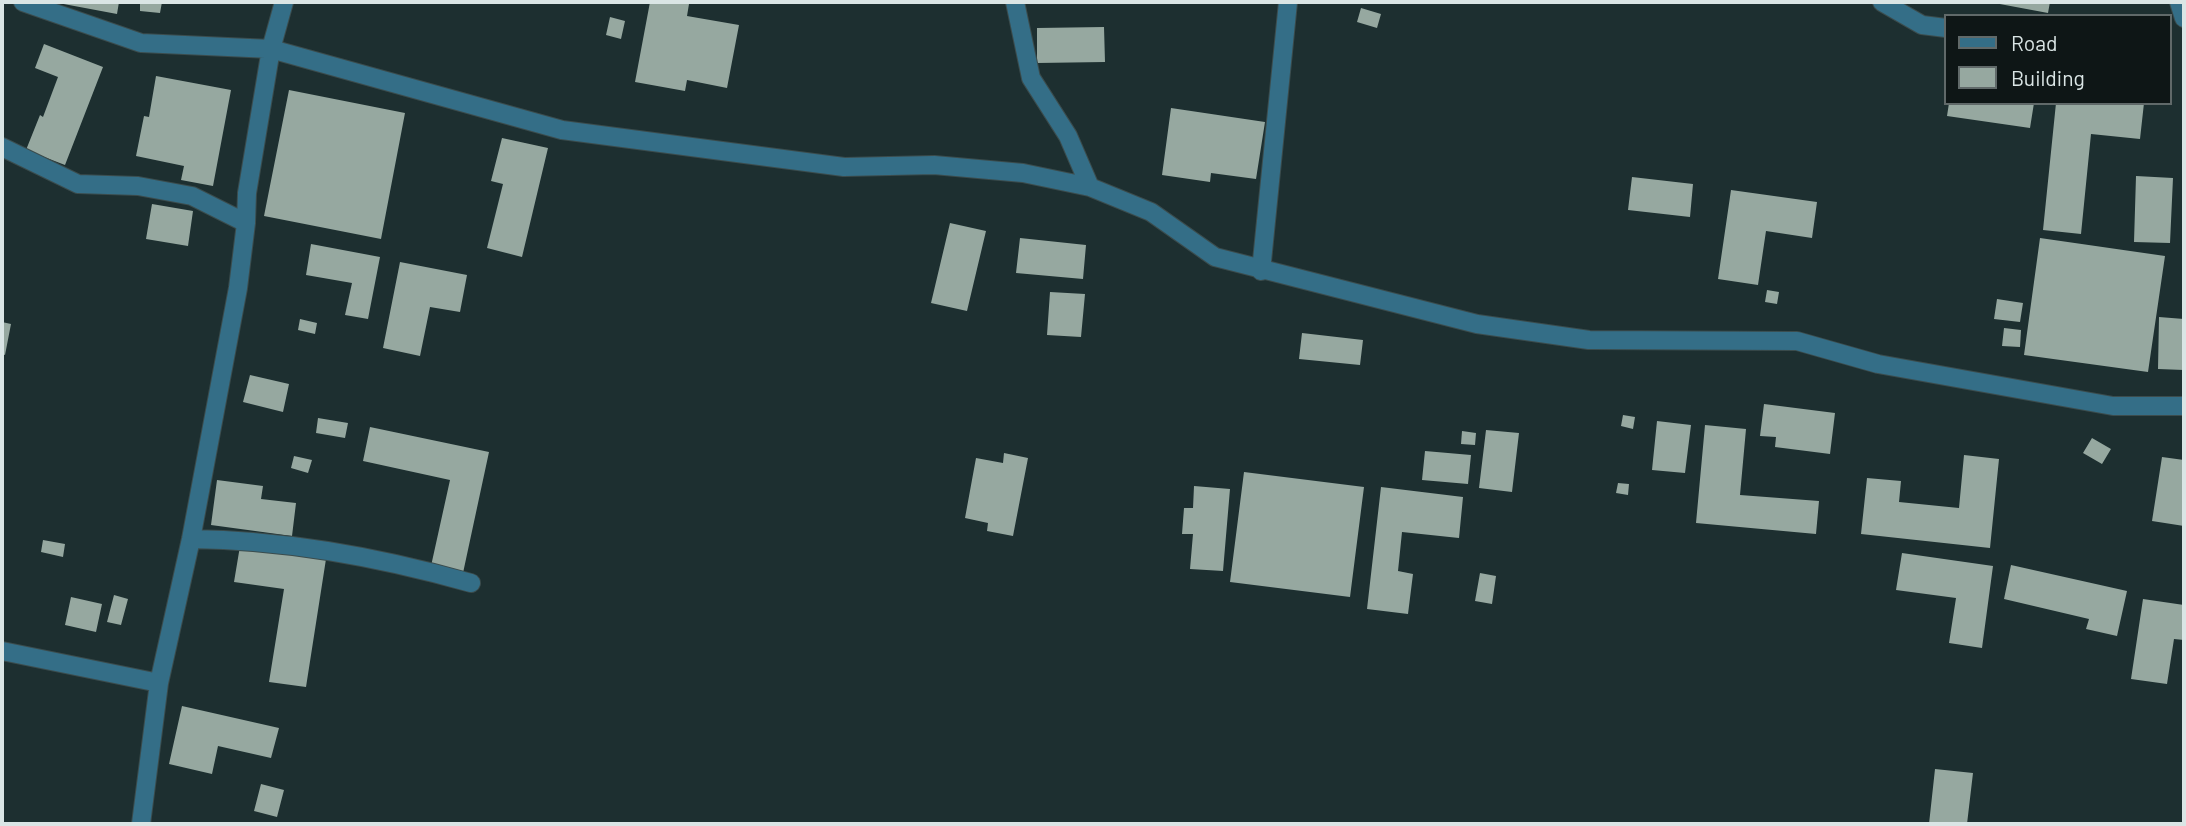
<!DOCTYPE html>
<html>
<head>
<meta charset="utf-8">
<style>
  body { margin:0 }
  #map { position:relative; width:2186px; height:826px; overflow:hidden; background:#1d2f30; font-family:Barlow,sans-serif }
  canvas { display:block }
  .frame { position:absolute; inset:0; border:4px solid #dae5e5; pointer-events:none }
  .legend { position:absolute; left:1944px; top:14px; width:228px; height:91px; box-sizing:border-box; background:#0e1616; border:2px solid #606969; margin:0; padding:9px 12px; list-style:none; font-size:21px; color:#dae5e5 }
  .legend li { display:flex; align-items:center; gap:14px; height:35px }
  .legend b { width:35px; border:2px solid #606969 }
</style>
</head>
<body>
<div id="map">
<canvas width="2186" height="826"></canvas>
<div class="frame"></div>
<ul class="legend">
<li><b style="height:9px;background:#346e87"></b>Road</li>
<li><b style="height:19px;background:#96a8a0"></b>Building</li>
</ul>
</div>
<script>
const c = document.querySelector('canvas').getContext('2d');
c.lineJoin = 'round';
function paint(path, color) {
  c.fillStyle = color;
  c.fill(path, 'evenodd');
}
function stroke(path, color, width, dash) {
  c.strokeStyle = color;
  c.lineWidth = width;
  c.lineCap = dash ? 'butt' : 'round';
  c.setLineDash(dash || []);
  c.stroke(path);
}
paint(new Path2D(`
  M 53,2 L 119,2 L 117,14 Z
  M 140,2 L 162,2 L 160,13 L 140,11 Z
  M 650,2 L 689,4 L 687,16 L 739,25 L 727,88 L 687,80 L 685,91 L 635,82 Z
  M 1989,2 L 2050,2 L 2048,13 Z
  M 1361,8 L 1381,14 L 1377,28 L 1357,22 Z
  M 610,17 L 625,21 L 621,39 L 606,35 Z
  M 1104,27 L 1105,62 L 1037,63 L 1037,28 Z
  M 44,44 L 103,67 L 65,165 L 26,150 L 40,115 L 43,117 L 58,77 L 35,68 Z
  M 156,76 L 231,90 L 213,186 L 181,180 L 184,166 L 136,156 L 144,116 L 149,117 Z
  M 289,90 L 405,113 L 381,239 L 264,216 Z
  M 1949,103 L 2034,103 L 2030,128 L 1947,116 Z
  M 2056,103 L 2144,103 L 2140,139 L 2091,134 L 2081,234 L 2043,230 Z
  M 1171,108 L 1265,122 L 1256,179 L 1211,173 L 1210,182 L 1162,175 Z
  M 502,138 L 548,148 L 522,257 L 487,248 L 503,184 L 491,181 Z
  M 2136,176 L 2173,178 L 2170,243 L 2134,242 Z
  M 1632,177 L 1693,184 L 1690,217 L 1628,210 Z
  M 1731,190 L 1817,202 L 1812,238 L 1766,231 L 1758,285 L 1718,279 Z
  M 152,204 L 193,211 L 188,246 L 146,239 Z
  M 950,223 L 986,231 L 967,311 L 931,303 Z
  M 1020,238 L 1086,245 L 1083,279 L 1016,273 Z
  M 2040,238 L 2165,256 L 2148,372 L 2024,355 Z
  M 311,244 L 380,257 L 368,319 L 345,315 L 352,283 L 306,275 Z
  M 400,262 L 467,275 L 460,312 L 430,307 L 420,356 L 383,348 Z
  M 1767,290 L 1779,292 L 1777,304 L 1765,302 Z
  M 1050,292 L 1085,294 L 1081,337 L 1047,335 Z
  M 1997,299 L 2023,303 L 2020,322 L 1994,319 Z
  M 2159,317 L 2184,319 L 2184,370 L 2158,369 Z
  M 300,319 L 317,323 L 315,334 L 298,330 Z
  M 2,322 L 11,324 L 5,355 L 2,354 Z
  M 2004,328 L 2021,330 L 2020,347 L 2002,346 Z
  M 1302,333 L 1363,340 L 1360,365 L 1299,359 Z
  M 250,375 L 289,384 L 283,412 L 243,402 Z
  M 1764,404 L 1835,413 L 1830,454 L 1775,447 L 1776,437 L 1760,436 Z
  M 1623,415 L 1635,417 L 1633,429 L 1621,426 Z
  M 318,418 L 348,423 L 345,438 L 316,433 Z
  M 1657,421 L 1691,425 L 1685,473 L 1652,470 Z
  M 1705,425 L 1746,429 L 1740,495 L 1819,501 L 1816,534 L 1696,523 Z
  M 370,427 L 489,452 L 463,573 L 431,566 L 450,480 L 363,461 Z
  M 1486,430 L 1519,433 L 1512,492 L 1479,488 Z
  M 1462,431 L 1476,433 L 1475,445 L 1461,444 Z
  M 2092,438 L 2111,449 L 2102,464 L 2083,453 Z
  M 1425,451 L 1471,455 L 1468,484 L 1422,480 Z
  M 1004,453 L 1028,458 L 1013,536 L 987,531 L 988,523 L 965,518 L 976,458 L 1003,463 Z
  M 1964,455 L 1999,459 L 1990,548 L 1861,534 L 1867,478 L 1901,481 L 1899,502 L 1959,508 Z
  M 294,456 L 312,460 L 308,473 L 291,468 Z
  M 2162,457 L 2184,460 L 2184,526 L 2152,521 Z
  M 1244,472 L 1364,487 L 1350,597 L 1230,582 Z
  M 217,480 L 263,486 L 261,499 L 296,503 L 292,536 L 211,525 Z
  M 1618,483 L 1629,484 L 1628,495 L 1616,493 Z
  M 1194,486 L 1230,489 L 1223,571 L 1190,569 L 1193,534 L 1182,534 L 1184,508 L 1193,508 Z
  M 1381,487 L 1463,497 L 1459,538 L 1402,532 L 1398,571 L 1413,574 L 1408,614 L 1367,609 Z
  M 43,540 L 65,544 L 63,557 L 41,552 Z
  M 240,546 L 326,559 L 306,687 L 269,682 L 284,589 L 234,582 Z
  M 1902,553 L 1993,566 L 1982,648 L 1949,643 L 1956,598 L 1896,590 Z
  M 2011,565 L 2127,591 L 2117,636 L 2086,629 L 2089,619 L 2004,599 Z
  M 1480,573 L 1496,576 L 1492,604 L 1475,601 Z
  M 114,595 L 128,599 L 121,625 L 107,622 Z
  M 71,597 L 102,604 L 96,632 L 65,625 Z
  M 2143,599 L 2184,605 L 2184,640 L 2174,639 L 2167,684 L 2131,679 Z
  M 182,706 L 279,728 L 271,758 L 218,746 L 212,774 L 169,764 Z
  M 1935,769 L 1973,773 L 1967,824 L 1929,824 Z
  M 261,784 L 284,790 L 277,817 L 254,811 Z`), '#96a8a0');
const minor = new Path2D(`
  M 23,2 L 141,43 L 271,49 L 284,2
  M 1015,2 L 1031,78 L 1068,136 L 1090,187
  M 1882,2 L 1922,25 L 1946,28
  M 2179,2 L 2184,18
  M 2,147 L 78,184 L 138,186 L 192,196 L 246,223
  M 1261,271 L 1288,2
  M 191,539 C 286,540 379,557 471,583
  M 2,651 L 159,683
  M 141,824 L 159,683 L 191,539 L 238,288 L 246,223 L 247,193 L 271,49 L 562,130 L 844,167 L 934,165 L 1023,173 L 1090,187 L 1151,212 L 1215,257 L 1477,324 L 1589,340 L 1797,341 L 1878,364 L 2113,406 L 2184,406`);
stroke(minor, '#3b4c4d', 20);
stroke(minor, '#346e87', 18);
</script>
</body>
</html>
